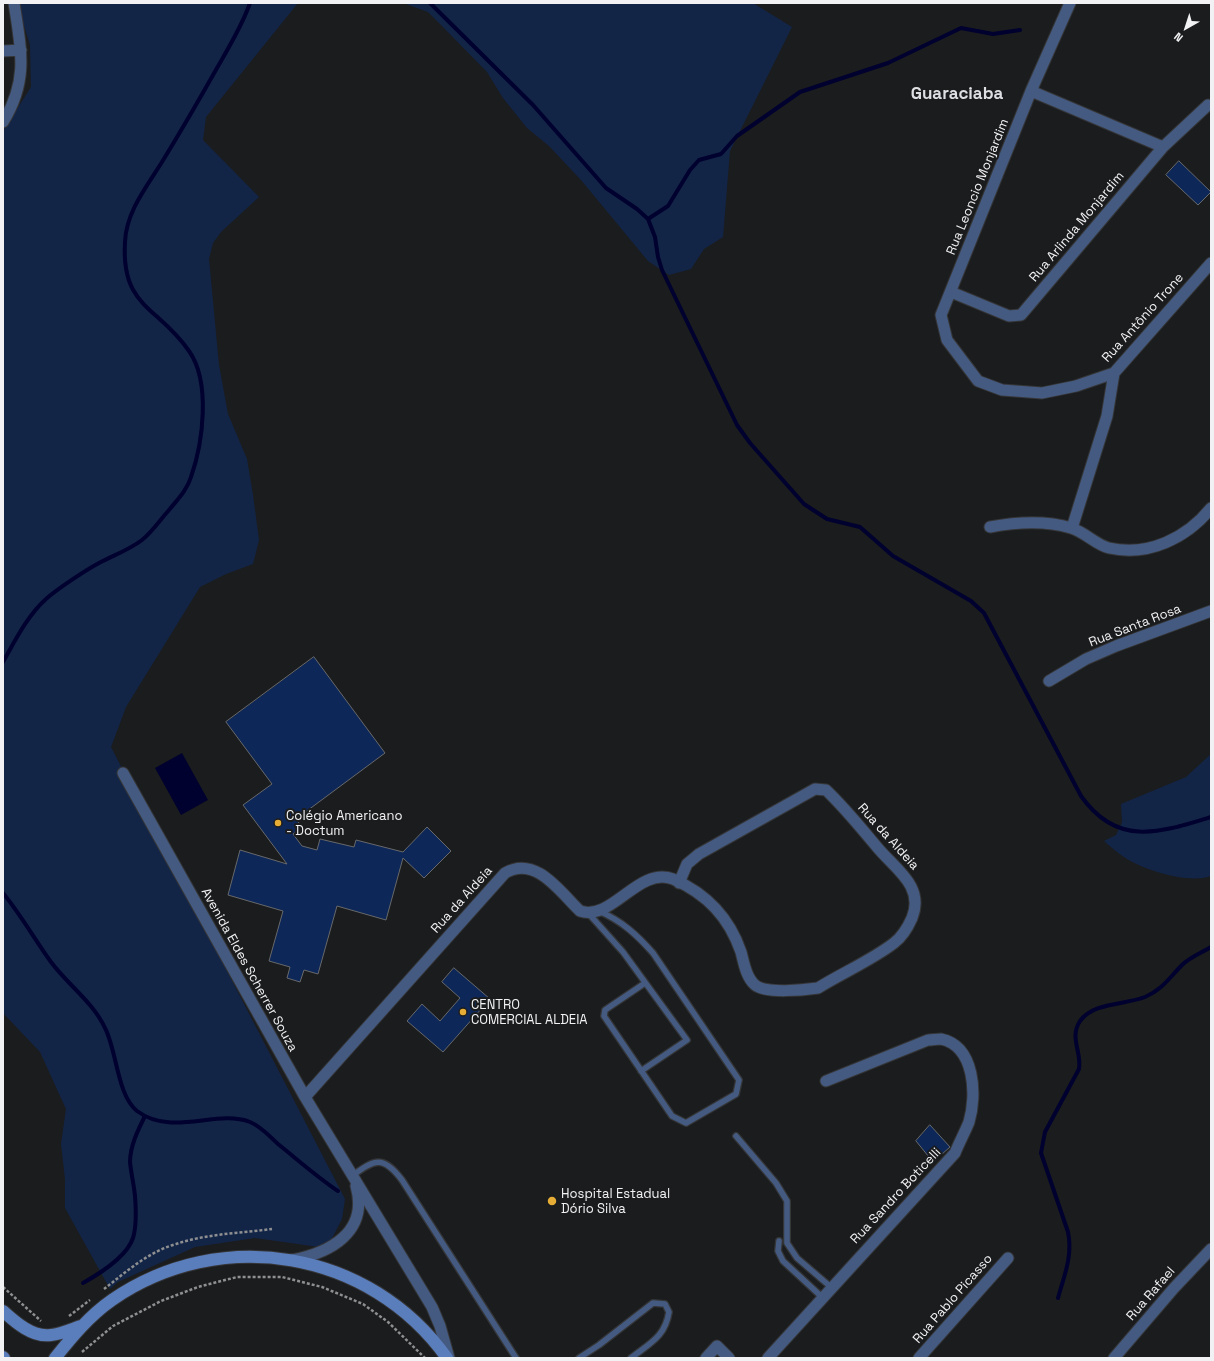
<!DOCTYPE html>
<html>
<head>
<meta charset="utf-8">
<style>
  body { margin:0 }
  #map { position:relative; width:1214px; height:1361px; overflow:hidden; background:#1b1c1e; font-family:"Space Grotesk",sans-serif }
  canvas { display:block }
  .frame { position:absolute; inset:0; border:4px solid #f2f2f4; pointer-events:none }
  .north { position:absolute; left:1166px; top:8px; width:40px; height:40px; -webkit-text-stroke:3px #1b1c1e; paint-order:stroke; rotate:219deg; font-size:11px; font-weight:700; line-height:16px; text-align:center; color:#f2f2f4 }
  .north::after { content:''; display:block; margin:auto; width:14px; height:18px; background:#f2f2f4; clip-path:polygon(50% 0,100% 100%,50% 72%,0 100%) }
</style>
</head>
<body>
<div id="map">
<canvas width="1214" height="1361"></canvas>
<div class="frame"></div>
<div class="north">N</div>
</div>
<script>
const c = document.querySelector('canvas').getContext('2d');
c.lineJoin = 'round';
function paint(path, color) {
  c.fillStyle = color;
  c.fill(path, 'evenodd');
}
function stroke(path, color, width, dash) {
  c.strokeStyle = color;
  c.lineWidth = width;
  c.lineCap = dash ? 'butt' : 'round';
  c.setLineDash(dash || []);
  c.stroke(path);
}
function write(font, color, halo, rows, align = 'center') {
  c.font = font + ' "Space Grotesk",sans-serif';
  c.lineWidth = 4;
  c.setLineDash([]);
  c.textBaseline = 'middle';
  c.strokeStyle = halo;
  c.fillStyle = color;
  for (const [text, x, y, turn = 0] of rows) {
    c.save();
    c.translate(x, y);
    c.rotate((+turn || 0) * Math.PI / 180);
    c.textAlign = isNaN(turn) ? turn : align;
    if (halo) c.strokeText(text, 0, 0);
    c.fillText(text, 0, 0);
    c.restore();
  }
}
paint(new Path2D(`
  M 17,3 L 298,3 L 206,117 L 203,140 L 259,197 L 221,232 L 213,243 L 209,259 L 219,365 L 228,414 L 247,459 L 253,495 L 259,540 L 253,564 L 226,574 L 200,587 L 126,707 L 111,747 L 345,1199 L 342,1219 L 326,1250 L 319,1247 L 255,1238 L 195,1247 L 118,1282 L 110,1289 L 65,1208 L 65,1179 L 61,1144 L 66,1109 L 40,1052 L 3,1013 L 3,131 L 31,87 L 30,45 Z
  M 403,3 L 753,3 L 792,27 L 730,151 L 723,237 L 704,249 L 691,269 L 669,275 L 648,261 L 581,180 L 549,146 L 527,128 L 503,98 L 487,72 L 441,25 L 428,12 Z
  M 1211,750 L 1211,876 C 1189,884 1147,871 1127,859 C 1119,854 1111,847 1104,841 L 1116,835 L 1122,822 L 1121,804 L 1186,777 L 1211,754 Z`), '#132547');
paint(new Path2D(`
  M 182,753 L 208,800 L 181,815 L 155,768 Z`), '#00012e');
stroke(new Path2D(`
  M 430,3 L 533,105 L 606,188 L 637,209 L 648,219 L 655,237 L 658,257 L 662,270 L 737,425 L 750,443 L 804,504 L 827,519 L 860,527 L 893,556 L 971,601 L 984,613 L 1081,796 C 1117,847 1159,833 1211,817
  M 648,219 L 668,206 L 690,170 L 699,160 L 721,154 L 737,136 L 800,92 L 888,63 L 961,28 L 993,34 L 1020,30
  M 3,662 C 15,641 27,616 46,599 C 57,589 86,570 99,563 C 114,555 129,550 142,540 C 152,532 160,520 169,510 C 178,499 187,490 191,477 C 203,443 211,382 189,351 C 158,306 121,308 125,242 C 126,212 147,186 162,162 C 181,131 199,100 217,68 C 229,47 242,26 250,3
  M 3,893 C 21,915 35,940 51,962 C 68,985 93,1002 105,1028 C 117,1051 117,1095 137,1111 C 172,1137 216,1109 250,1122 C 262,1127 269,1136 278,1144 C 298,1160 317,1177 338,1191
  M 83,1283 C 99,1274 127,1256 133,1238 C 137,1225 136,1209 135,1196 C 134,1185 131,1173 130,1162 C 130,1146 138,1130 145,1116
  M 1058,1298 C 1064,1276 1073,1256 1068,1232 L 1041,1153 L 1045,1132 L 1079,1069 C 1082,1052 1069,1038 1080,1021 C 1094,1002 1125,1005 1145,997 C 1162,990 1170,977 1182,965 C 1190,957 1201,953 1211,947`), '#00012e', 4);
const building = new Path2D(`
  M 1179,161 L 1211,192 L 1198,205 L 1166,175 Z
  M 314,657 L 385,753 L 296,819 L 302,827 L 293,834 L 302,846 L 317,850 L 320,839 L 354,847 L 356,840 L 403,852 L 427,827 L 451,851 L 424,878 L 403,858 L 386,920 L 337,906 L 318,974 L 304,970 L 300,982 L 287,978 L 290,967 L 269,961 L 283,911 L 228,895 L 240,850 L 287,864 L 243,805 L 272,784 L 226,722 Z
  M 454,968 L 490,999 L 443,1052 L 407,1021 L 422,1004 L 440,1021 L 460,998 L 442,982 Z
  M 930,1125 L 950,1147 L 933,1162 L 916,1141 Z`);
paint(building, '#0d2758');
stroke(building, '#67696b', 1);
const lane = new Path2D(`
  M 599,911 C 622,921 637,935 653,953 L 739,1080 L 736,1094 L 686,1123 L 672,1116 L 604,1016 L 605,1010 L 645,983
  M 589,914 L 623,952 L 687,1040 L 641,1071
  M 736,1136 L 776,1183 L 787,1201 L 787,1243 L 797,1258 L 832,1288
  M 352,1176 C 375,1159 383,1155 402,1180 L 516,1358
  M 779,1241 L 778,1251 L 783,1261 L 823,1298
  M 579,1358 L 599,1345 L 653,1303 L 665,1304 L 669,1312 C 665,1337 650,1343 631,1358`);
const street = new Path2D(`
  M 1070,3 L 1031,91 L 941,315 L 947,340 L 978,381 L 1002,390 L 1042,393 L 1076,386 L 1114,373 L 1211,263
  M 3,51 L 21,50
  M 1031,91 L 1163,147
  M 3,122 C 29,80 21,49 14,3
  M 951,292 L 1009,316 L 1021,315 L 1163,147 L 1208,105
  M 990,527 C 1017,522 1044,520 1071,528 C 1085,532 1096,545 1109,548 C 1148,557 1187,538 1211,508
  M 1072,528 L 1107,416 L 1114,373
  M 1049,681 L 1086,659 L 1116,646 L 1211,611
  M 123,773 L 305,1097 L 432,1307 L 440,1326 L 449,1358
  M 305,1097 L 505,873 C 536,855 560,892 580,911 C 612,922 638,866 673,879 C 707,894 729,917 741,952 C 744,963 746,977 755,985 C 766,994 804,990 818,988 C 842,973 872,960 894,943 C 902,937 908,927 912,918 C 925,886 895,869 877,847 C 861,828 845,808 826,790 L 815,789 L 699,854 L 687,864 L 679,883
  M 292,1260 C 330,1253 369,1232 356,1186
  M 706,1358 L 717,1346 L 729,1358
  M 768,1358 L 955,1153 C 959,1143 965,1132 969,1122 C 977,1095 975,1046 941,1039 C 937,1039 932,1040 928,1040 L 826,1081
  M 919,1358 L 1008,1258
  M 1114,1358 L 1174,1288 L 1211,1249`);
const secondary = new Path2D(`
  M 3,1311 C 15,1322 33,1338 51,1335 C 61,1334 72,1329 81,1326
  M 3,1357 L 4,1358
  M 55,1358 C 72,1337 89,1316 112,1300 C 221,1225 370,1250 447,1358`);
stroke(lane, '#353638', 8);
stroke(street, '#353638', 13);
stroke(secondary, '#353638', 14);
stroke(new Path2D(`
  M 3,1287 L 41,1321
  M 104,1289 C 126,1272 148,1252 176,1244 C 206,1234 240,1233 272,1229
  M 69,1316 L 90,1300
  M 82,1352 L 113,1326 L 161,1301 L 198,1287 L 237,1277 L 282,1277 L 322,1287 L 363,1304 L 388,1322 L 425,1358`), '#8e8f91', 2.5, [3, 2]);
stroke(lane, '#445a81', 5.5);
stroke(street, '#445a81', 11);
stroke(secondary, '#5a7dbc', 12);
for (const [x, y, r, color] of [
  [278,823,4,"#e6ad36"],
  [463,1012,4,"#e6ad36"],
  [552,1201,5,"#e6ad36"]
]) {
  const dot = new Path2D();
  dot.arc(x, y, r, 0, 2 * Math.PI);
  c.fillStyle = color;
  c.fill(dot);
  stroke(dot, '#1b1c1e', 1.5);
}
write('13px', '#f2f2f4', '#1b1c1e', [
  ["Rua Leoncio Monjardim",978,187,-68],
  ["Rua Arlinda Monjardim",1077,227,-50],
  ["Rua Antônio Trone",1143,318,-48],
  ["Rua Santa Rosa",1135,626,-21],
  ["Rua da Aldeia",888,837,48],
  ["Rua da Aldeia",462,900,-48],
  ["Avenida Eldes Scherrer Souza",249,970,61],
  ["Rua Sandro Boticelli",896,1196,-47],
  ["Rua Rafael",1151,1294,-49],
  ["Rua Pablo Picasso",953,1299,-49]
]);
write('13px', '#f2f2f4', '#1b1c1e', [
  ["Colégio Americano",286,816],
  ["- Doctum",286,831],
  ["CENTRO",471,1005],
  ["COMERCIAL ALDEIA",471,1020],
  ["Hospital Estadual",561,1194],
  ["Dório Silva",561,1209]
], 'left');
write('bold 17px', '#dedfe2', '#1b1c1e', [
  ["Guaraciaba",957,94]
]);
</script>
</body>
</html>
